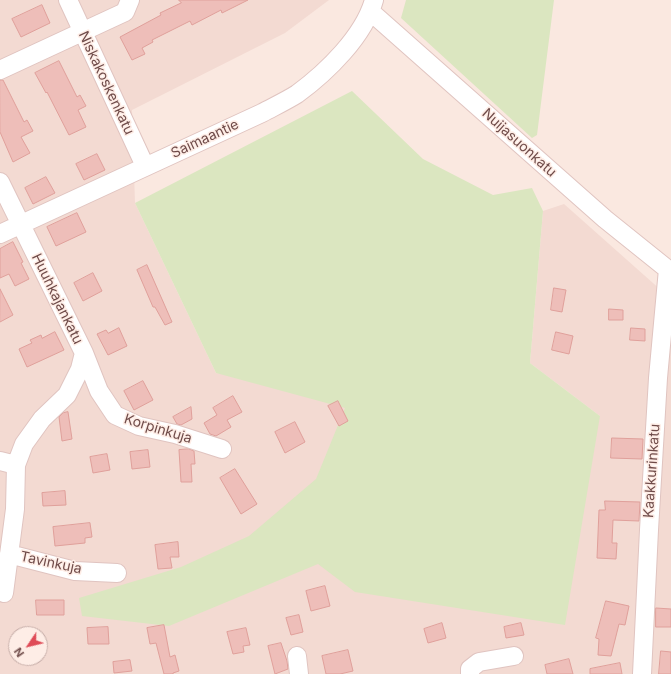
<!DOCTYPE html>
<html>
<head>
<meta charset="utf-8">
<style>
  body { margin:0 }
  #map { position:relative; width:671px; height:674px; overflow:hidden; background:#fae8e0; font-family:Inter,sans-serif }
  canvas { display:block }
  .north { position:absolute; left:8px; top:626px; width:40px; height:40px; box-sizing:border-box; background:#feede6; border:1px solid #c5aca7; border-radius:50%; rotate:235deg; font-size:11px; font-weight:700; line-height:16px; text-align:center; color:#6f4b49 }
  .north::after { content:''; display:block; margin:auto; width:14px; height:18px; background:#df4b57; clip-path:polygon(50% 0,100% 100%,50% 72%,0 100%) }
</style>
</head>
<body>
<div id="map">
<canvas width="671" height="674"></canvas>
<div class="north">N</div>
</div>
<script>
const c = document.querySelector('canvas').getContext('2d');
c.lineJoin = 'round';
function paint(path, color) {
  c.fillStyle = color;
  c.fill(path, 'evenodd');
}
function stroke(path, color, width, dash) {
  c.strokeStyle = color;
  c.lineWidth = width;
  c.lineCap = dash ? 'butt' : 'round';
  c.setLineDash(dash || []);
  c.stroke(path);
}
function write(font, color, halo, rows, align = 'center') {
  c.font = font + ' Inter,sans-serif';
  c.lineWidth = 3;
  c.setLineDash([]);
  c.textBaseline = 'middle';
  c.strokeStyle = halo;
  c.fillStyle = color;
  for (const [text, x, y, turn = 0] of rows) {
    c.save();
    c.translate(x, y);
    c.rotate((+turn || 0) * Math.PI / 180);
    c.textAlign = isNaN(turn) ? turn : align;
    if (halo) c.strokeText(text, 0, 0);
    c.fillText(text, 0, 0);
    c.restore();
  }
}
paint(new Path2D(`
  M 0,0 L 329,0 L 285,33 L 132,110 L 135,203 L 216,373 L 600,416 L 530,363 L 543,211 L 564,204 L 671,299 L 671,674 L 0,674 ZM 16,634 L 40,634 L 40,658 L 16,658 Z`), '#f3dad2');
paint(new Path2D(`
  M 406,0 L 554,0 L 537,135 L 532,138 L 401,18 Z
  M 352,91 L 423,159 L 493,195 L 532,188 L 543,211 L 530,363 L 600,416 L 565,625 L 355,592 L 318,564 L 169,626 L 82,616 L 79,598 L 181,567 L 249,536 L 316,479 L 345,408 L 216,373 L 135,203 Z`), '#dbe6c0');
const building = new Path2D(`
  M 179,0 L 248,0 L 222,13 L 221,10 L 192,25 L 190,21 L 152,40 L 153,42 L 142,48 L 145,54 L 132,60 L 120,37 L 161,15 L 160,13 L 181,3 Z
  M 42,5 L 50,23 L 21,37 L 12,19 Z
  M 59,61 L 77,97 L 80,95 L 86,106 L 78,110 L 86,127 L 69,135 L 47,92 L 46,93 L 35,73 Z
  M 0,80 L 3,80 L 24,122 L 27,120 L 33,131 L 21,137 L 30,153 L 13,162 L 0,132 Z
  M 97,154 L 105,170 L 84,180 L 76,164 Z
  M 46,177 L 55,193 L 33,204 L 25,188 Z
  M 77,213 L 86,232 L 56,246 L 47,227 Z
  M 13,242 L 23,262 L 21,263 L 29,279 L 15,286 L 9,274 L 0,278 L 0,249 Z
  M 147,265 L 172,322 L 165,325 L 155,307 L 153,307 L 137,270 Z
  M 93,273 L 102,291 L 83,301 L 74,283 Z
  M 554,288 L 566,290 L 562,312 L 551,310 Z
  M 0,289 L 13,315 L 0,322 Z
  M 609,309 L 623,310 L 623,320 L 609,320 Z
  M 119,328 L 127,346 L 108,355 L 97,334 L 106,330 L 108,333 Z
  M 631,328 L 645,329 L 645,341 L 630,340 Z
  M 55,332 L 64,350 L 27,367 L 19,349 L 32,343 L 30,340 L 41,335 L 42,338 Z
  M 556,332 L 573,336 L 569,354 L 552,350 Z
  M 143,381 L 153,400 L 134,410 L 124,391 Z
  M 233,396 L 242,412 L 227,420 L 231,427 L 216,436 L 210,434 L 204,423 L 217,415 L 213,408 Z
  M 338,401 L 348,421 L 339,426 L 328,406 Z
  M 191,407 L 192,419 L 181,425 L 177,424 L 173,417 Z
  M 68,412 L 72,439 L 62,441 L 59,417 L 63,413 Z
  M 295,422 L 305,442 L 285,453 L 275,432 Z
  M 612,438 L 643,439 L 642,459 L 611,458 Z
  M 189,449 L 194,451 L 195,464 L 191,464 L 192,482 L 181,482 L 179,450 Z
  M 148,450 L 150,467 L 132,469 L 130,452 Z
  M 107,454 L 110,470 L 93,473 L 90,457 Z
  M 235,469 L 257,504 L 241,514 L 220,478 Z
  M 65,491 L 66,505 L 43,506 L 42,493 Z
  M 605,501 L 640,502 L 639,521 L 613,520 L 612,543 L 617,543 L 616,559 L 597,558 L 599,510 L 605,510 Z
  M 90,523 L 92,537 L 85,538 L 85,543 L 55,546 L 53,527 Z
  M 178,542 L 179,557 L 170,557 L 172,568 L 158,569 L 155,545 Z
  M 325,586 L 330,606 L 311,611 L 306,591 Z
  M 36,600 L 64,600 L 64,615 L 37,615 Z
  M 606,601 L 629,606 L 625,625 L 619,624 L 611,656 L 598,655 L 599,639 L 596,638 Z
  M 656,608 L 671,609 L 671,627 L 656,627 Z
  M 299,615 L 303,632 L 291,635 L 286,618 Z
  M 442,623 L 446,638 L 428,643 L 424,629 Z
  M 521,623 L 524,635 L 506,638 L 504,627 Z
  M 164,625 L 170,657 L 175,655 L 179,671 L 173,673 L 173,674 L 164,674 L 156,643 L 150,644 L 147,628 Z
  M 108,627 L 109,644 L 88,644 L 87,628 Z
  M 246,628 L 250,645 L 243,646 L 244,652 L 233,654 L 227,632 Z
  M 281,643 L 287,661 L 288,669 L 275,674 L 268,646 Z
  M 348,650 L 353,671 L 340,674 L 326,674 L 322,656 Z
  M 661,651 L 671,652 L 671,674 L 659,674 Z
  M 569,659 L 573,674 L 547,674 L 545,665 Z
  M 130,660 L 132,671 L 114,673 L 113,662 Z
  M 620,663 L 622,674 L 590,674 L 590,669 Z`);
paint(building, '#eebeb9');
stroke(building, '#e0a09b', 1);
const minor = new Path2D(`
  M 68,0 L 145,166
  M 371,12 L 605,219 L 671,272
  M 0,70 L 125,12 L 130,0
  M 0,182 L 84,353 L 80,369 L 67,395 L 42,419 L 24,444 L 16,465 L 15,509 L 4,593
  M 0,234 L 262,113 C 273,107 286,101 297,94 C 327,72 364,36 374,0
  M 84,353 L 99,391 L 115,415 L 139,426 L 175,434 L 222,449
  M 0,461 L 16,465
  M 9,554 L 75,571 L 117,573
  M 297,656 L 299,674
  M 470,674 L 470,669 L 479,662 L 514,656
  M 642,674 L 649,530 L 658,378 L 668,269`);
stroke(minor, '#e0c4c0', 20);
stroke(minor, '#fff', 18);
write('14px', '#6f4b49', '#feede6', [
  ["Niskakoskenkatu",106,83,65],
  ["Saimaantie",205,139,-25],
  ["Nuijasuonkatu",519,143,42],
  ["Huuhkajankatu",57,299,64],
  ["Korpinkuja",158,429,17],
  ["Kaakkurinkatu",652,471,-86],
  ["Tavinkuja",51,563,12]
]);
</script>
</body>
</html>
